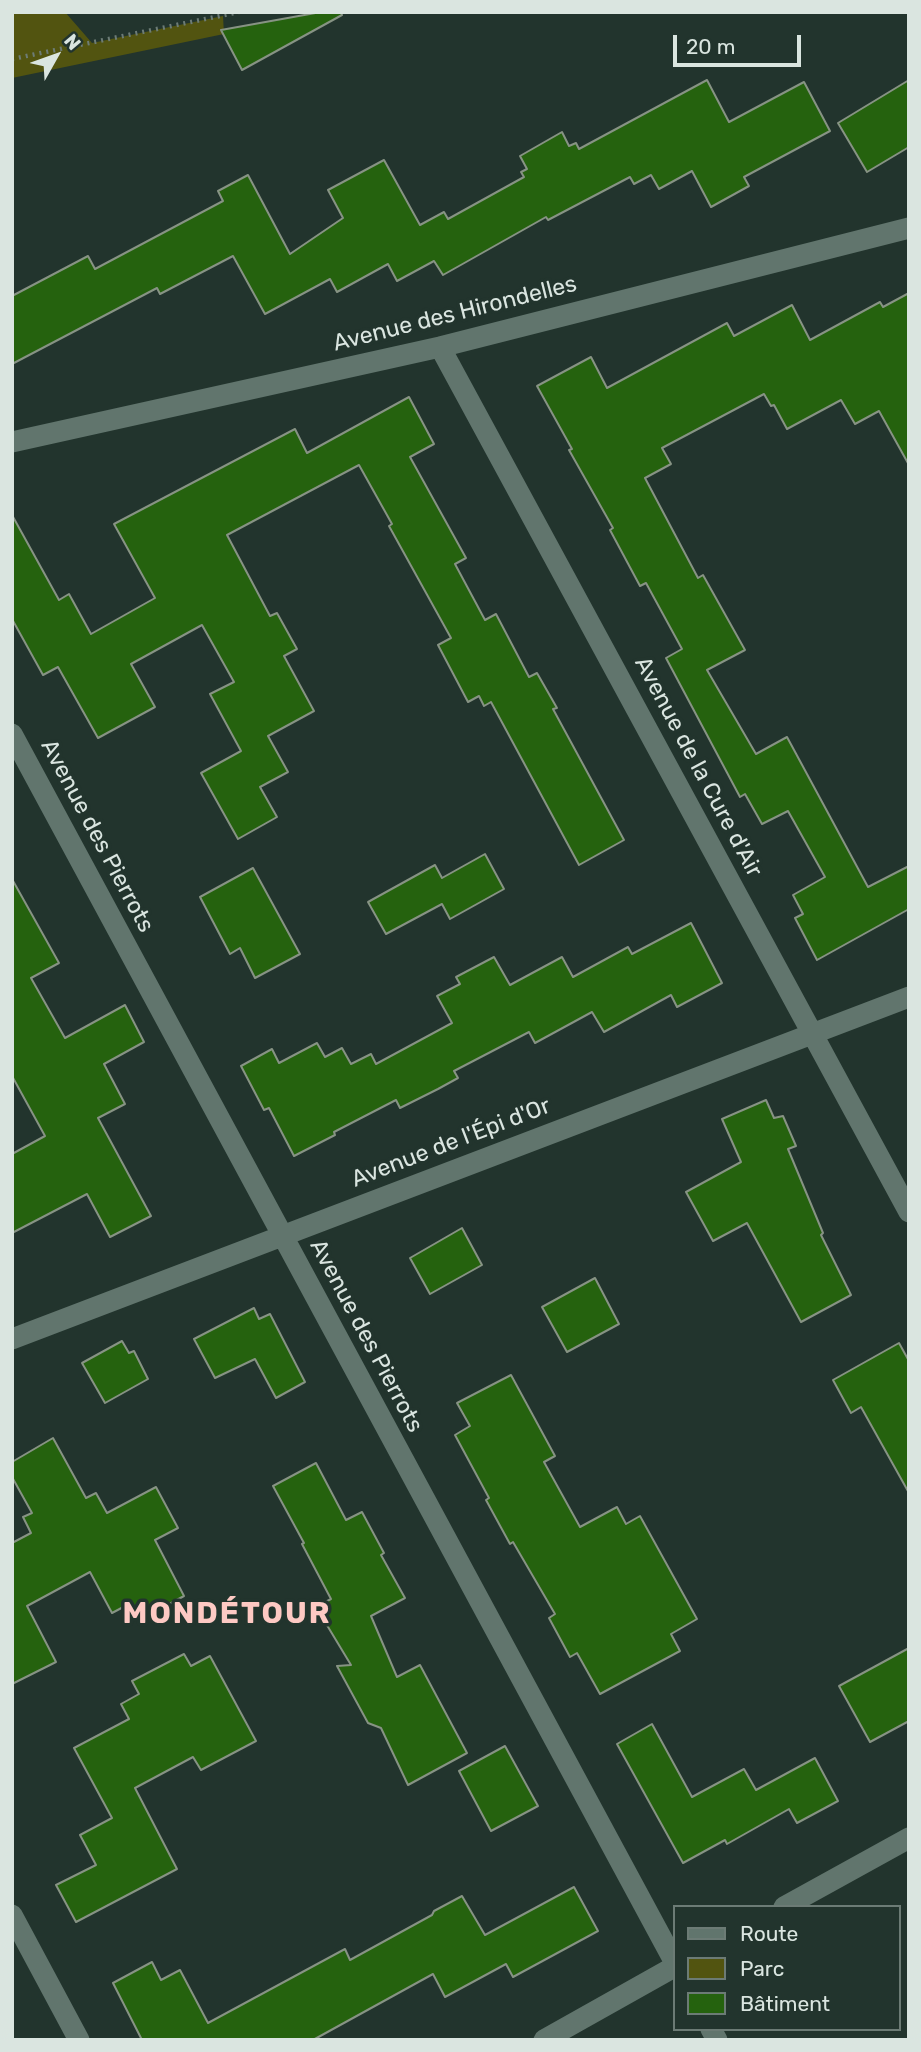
<!DOCTYPE html>
<html>
<head>
<meta charset="utf-8">
<style>
  body { margin:0 }
  #map { position:relative; width:921px; height:2052px; overflow:hidden; background:#22342d; font-family:Rubik,sans-serif }
  canvas { display:block }
  .frame { position:absolute; inset:0; border:14px solid #dae5e0; pointer-events:none }
  .legend { position:absolute; left:673px; top:1905px; width:228px; height:126px; box-sizing:border-box; background:#22342d; border:2px solid #6c7b75; margin:0; padding:9px 12px; list-style:none; font-size:21px; color:#dae5e0 }
  .legend li { display:flex; align-items:center; gap:14px; height:35px }
  .legend b { width:35px; border:2px solid #6c7b75 }
  .north { position:absolute; left:21px; top:21px; width:70px; height:70px; -webkit-text-stroke:5px #22342d; paint-order:stroke; rotate:50deg; font-size:19px; font-weight:700; line-height:28px; text-align:center; color:#dae5e0 }
  .north::after { content:''; display:block; margin:auto; width:24px; height:32px; background:#dae5e0; clip-path:polygon(50% 0,100% 100%,50% 72%,0 100%) }
  .scale { position:absolute; left:673px; top:35px; width:128px; height:32px; box-sizing:border-box; border:4px solid #dae5e0; border-top:0; padding-left:9px; font-size:21px; line-height:24px; white-space:nowrap; color:#dae5e0; -webkit-text-stroke:5px #22342d; paint-order:stroke }
</style>
</head>
<body>
<div id="map">
<canvas width="921" height="2052"></canvas>
<div class="frame"></div>
<ul class="legend">
<li><b style="height:9px;background:#61756d"></b>Route</li>
<li><b style="height:19px;background:#525410"></b>Parc</li>
<li><b style="height:19px;background:#25620e"></b>Bâtiment</li>
</ul>
<div class="north">N</div>
<div class="scale">20 m</div>
</div>
<script>
const c = document.querySelector('canvas').getContext('2d');
c.lineJoin = 'round';
function paint(path, color) {
  c.fillStyle = color;
  c.fill(path, 'evenodd');
}
function stroke(path, color, width, dash) {
  c.strokeStyle = color;
  c.lineWidth = width;
  c.lineCap = dash ? 'butt' : 'round';
  c.setLineDash(dash || []);
  c.stroke(path);
}
function write(font, color, halo, rows, align = 'center') {
  c.font = font + ' Rubik,sans-serif';
  c.lineWidth = 7;
  c.setLineDash([]);
  c.textBaseline = 'middle';
  c.strokeStyle = halo;
  c.fillStyle = color;
  for (const [text, x, y, turn = 0] of rows) {
    c.save();
    c.translate(x, y);
    c.rotate((+turn || 0) * Math.PI / 180);
    c.textAlign = isNaN(turn) ? turn : align;
    if (halo) c.strokeText(text, 0, 0);
    c.fillText(text, 0, 0);
    c.restore();
  }
}
paint(new Path2D(`
  M 12,12 L 65,12 L 92,43 L 223,16 L 224,34 L 12,78 Z`), '#525410');
const building = new Path2D(`
  M 321,12 L 341,12 L 342,15 L 242,70 L 221,30 Z
  M 707,80 L 729,122 L 804,82 L 830,131 L 744,177 L 749,186 L 711,207 L 692,171 L 659,189 L 651,175 L 634,184 L 630,177 L 548,220 L 546,217 L 443,275 L 434,261 L 397,281 L 388,264 L 337,292 L 330,279 L 265,314 L 233,256 L 160,294 L 157,288 L 12,364 L 12,296 L 88,256 L 95,269 L 223,201 L 218,191 L 248,175 L 290,254 L 343,218 L 328,190 L 384,160 L 420,225 L 444,212 L 448,219 L 524,177 L 521,172 L 527,169 L 520,156 L 562,132 L 569,146 L 576,143 L 579,149 Z
  M 909,80 L 909,147 L 867,172 L 838,123 Z
  M 909,293 L 909,465 L 879,411 L 855,424 L 841,400 L 787,429 L 774,405 L 771,406 L 764,394 L 662,448 L 671,464 L 645,478 L 698,578 L 703,575 L 745,650 L 707,670 L 756,754 L 787,737 L 868,887 L 909,866 L 909,909 L 817,960 L 795,918 L 803,914 L 793,895 L 825,877 L 788,811 L 762,824 L 745,794 L 740,797 L 666,658 L 682,649 L 646,583 L 640,586 L 610,530 L 613,528 L 569,450 L 572,449 L 537,386 L 591,357 L 607,388 L 727,323 L 734,336 L 792,305 L 810,340 L 880,302 L 883,307 Z
  M 409,397 L 434,444 L 410,457 L 466,558 L 455,564 L 485,620 L 496,614 L 529,677 L 537,673 L 557,708 L 553,709 L 624,840 L 579,865 L 491,702 L 484,706 L 479,696 L 468,702 L 438,645 L 451,638 L 389,526 L 392,524 L 359,465 L 227,535 L 270,616 L 277,613 L 297,649 L 284,656 L 314,711 L 268,736 L 288,772 L 260,787 L 277,817 L 238,839 L 201,773 L 241,751 L 210,694 L 234,682 L 202,625 L 131,664 L 155,707 L 98,738 L 58,667 L 43,675 L 12,619 L 12,515 L 59,600 L 69,594 L 91,634 L 155,598 L 114,524 L 295,429 L 307,453 Z
  M 485,854 L 504,889 L 450,919 L 442,904 L 386,934 L 368,902 L 435,865 L 442,878 Z
  M 253,868 L 300,954 L 255,978 L 240,948 L 230,954 L 200,897 Z
  M 12,879 L 59,963 L 31,978 L 65,1038 L 125,1005 L 144,1042 L 104,1064 L 125,1104 L 98,1118 L 151,1216 L 110,1237 L 87,1194 L 12,1233 L 12,1154 L 45,1136 L 12,1076 Z
  M 691,923 L 722,983 L 677,1007 L 671,995 L 604,1032 L 592,1012 L 535,1043 L 529,1032 L 454,1071 L 458,1078 L 438,1089 L 400,1108 L 396,1100 L 334,1132 L 335,1135 L 294,1156 L 269,1108 L 264,1110 L 241,1066 L 272,1049 L 279,1063 L 317,1043 L 325,1057 L 342,1048 L 351,1064 L 371,1054 L 376,1064 L 452,1023 L 437,996 L 460,984 L 456,977 L 494,957 L 510,985 L 562,957 L 573,977 L 628,947 L 632,954 Z
  M 766,1100 L 774,1118 L 783,1116 L 796,1146 L 788,1149 L 823,1233 L 821,1235 L 851,1295 L 801,1322 L 747,1223 L 713,1241 L 686,1192 L 741,1162 L 722,1119 Z
  M 462,1228 L 482,1265 L 430,1294 L 410,1258 Z
  M 595,1278 L 619,1324 L 567,1352 L 542,1307 Z
  M 254,1308 L 259,1319 L 270,1314 L 305,1382 L 276,1398 L 255,1359 L 215,1378 L 194,1339 Z
  M 122,1341 L 129,1353 L 134,1351 L 148,1379 L 105,1403 L 82,1363 Z
  M 899,1343 L 909,1361 L 909,1493 L 861,1407 L 851,1413 L 833,1380 Z
  M 511,1375 L 555,1456 L 544,1462 L 580,1527 L 617,1507 L 626,1524 L 640,1516 L 697,1619 L 671,1634 L 680,1651 L 600,1694 L 577,1653 L 570,1657 L 549,1618 L 555,1614 L 513,1542 L 510,1544 L 486,1500 L 489,1498 L 455,1435 L 470,1426 L 457,1403 Z
  M 53,1438 L 86,1498 L 96,1493 L 107,1513 L 156,1487 L 178,1528 L 155,1540 L 184,1596 L 138,1621 L 129,1604 L 112,1613 L 90,1572 L 27,1606 L 56,1662 L 12,1684 L 12,1543 L 31,1533 L 23,1517 L 32,1513 L 12,1477 L 12,1462 Z
  M 316,1463 L 346,1520 L 362,1512 L 384,1553 L 381,1555 L 405,1598 L 371,1616 L 397,1677 L 420,1665 L 467,1753 L 408,1785 L 381,1728 L 368,1723 L 337,1666 L 351,1665 L 316,1607 L 331,1599 L 302,1544 L 304,1543 L 273,1486 Z
  M 909,1648 L 909,1721 L 870,1742 L 839,1686 Z
  M 184,1654 L 191,1666 L 210,1656 L 256,1741 L 201,1770 L 193,1757 L 135,1788 L 177,1869 L 76,1922 L 56,1885 L 96,1865 L 80,1835 L 112,1818 L 74,1748 L 129,1719 L 121,1704 L 139,1694 L 132,1681 Z
  M 652,1724 L 692,1797 L 744,1769 L 756,1790 L 815,1758 L 838,1801 L 797,1823 L 789,1809 L 727,1844 L 725,1840 L 683,1863 L 617,1744 Z
  M 505,1746 L 538,1806 L 491,1831 L 459,1771 Z
  M 574,1887 L 598,1931 L 513,1977 L 506,1964 L 445,1997 L 433,1974 L 313,2040 L 142,2040 L 113,1983 L 152,1962 L 161,1980 L 180,1970 L 208,2023 L 345,1949 L 350,1960 L 432,1915 L 434,1911 L 462,1896 L 485,1935 Z`);
paint(building, '#25620e');
stroke(building, '#879384', 2);
stroke(new Path2D(`
  M 12,59 L 239,12`), '#6d7c76', 4.5, [2, 5]);
stroke(new Path2D(`
  M 440,347 L 909,1212
  M 12,442 L 440,347 L 909,228
  M 12,734 L 674,1961
  M 12,1339 L 909,997
  M 784,1907 L 909,1838
  M 12,1915 L 79,2040
  M 711,2029 L 717,2040
  M 544,2040 L 674,1967`), '#61756d', 21);
write('23px', '#dae5e0', '#22342d', [
  ["Avenue des Hirondelles",455,314,-14],
  ["Avenue de la Cure d'Air",698,767,62],
  ["Avenue des Pierrots",97,836,62],
  ["Avenue de l'Épi d'Or",451,1143,-21],
  ["Avenue des Pierrots",366,1336,62]
]);
c.letterSpacing = '2px';
write('bold 30px', '#fdc9c3', '#22342d', [
  ["MONDÉTOUR",227,1614]
]);
c.letterSpacing = '0px';
</script>
</body>
</html>
